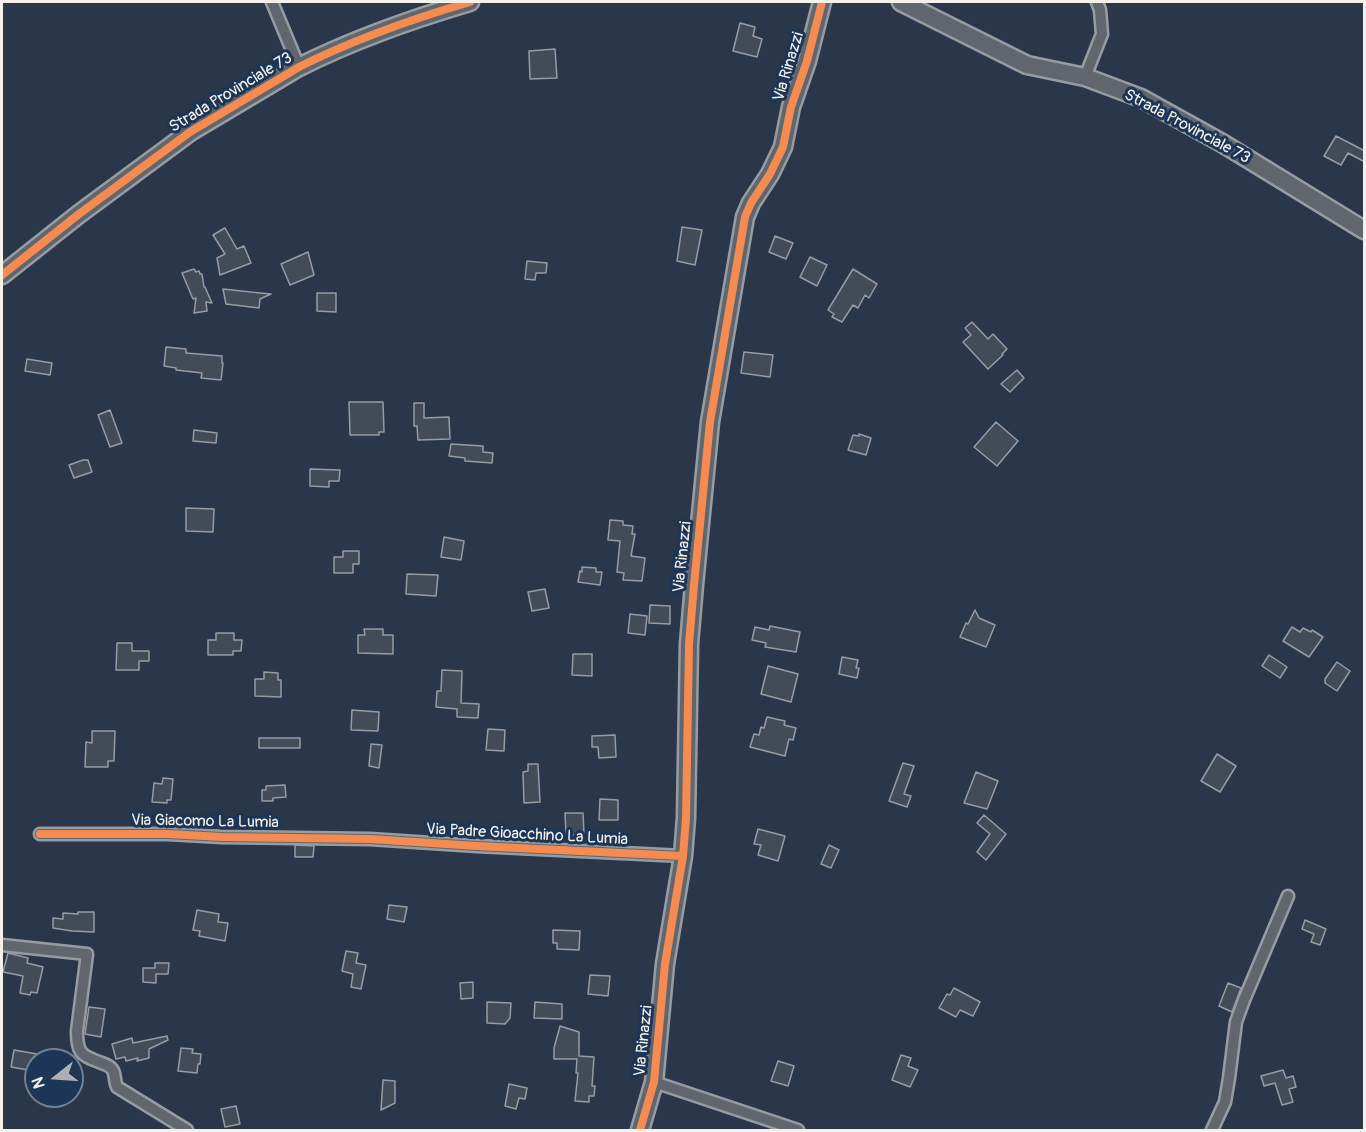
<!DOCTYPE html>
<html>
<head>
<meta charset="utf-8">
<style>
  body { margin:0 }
  #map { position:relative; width:1366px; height:1132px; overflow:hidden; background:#2a374a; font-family:Pangolin,sans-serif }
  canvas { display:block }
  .frame { position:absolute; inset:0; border:3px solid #f4f1e8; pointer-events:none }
  .north { position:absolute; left:24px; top:1048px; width:60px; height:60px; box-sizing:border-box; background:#1d3557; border:2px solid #738091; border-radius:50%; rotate:253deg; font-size:16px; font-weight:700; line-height:24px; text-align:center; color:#f4f1e8 }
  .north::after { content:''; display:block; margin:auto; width:21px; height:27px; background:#adb0b1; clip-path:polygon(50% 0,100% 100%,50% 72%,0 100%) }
</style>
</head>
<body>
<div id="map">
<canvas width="1366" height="1132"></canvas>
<div class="frame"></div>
<div class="north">N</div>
</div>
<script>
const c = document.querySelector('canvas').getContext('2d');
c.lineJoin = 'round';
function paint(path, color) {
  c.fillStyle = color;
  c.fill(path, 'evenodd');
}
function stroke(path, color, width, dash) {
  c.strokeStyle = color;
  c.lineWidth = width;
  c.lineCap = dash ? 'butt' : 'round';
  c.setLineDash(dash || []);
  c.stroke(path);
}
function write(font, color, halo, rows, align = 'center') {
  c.font = font + ' Pangolin,sans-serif';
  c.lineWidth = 6;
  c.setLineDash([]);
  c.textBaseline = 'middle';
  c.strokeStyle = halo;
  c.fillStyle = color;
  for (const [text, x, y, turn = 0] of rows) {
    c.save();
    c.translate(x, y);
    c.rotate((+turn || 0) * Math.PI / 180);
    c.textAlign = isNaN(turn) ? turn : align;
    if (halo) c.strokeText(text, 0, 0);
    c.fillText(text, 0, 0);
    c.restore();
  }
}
const building = new Path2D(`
  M 740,23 L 755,27 L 753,36 L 762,39 L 757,57 L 733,51 Z
  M 555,49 L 557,78 L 530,79 L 529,51 Z
  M 1336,136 L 1365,151 L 1365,162 L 1348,153 L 1341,165 L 1324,156 Z
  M 682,227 L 702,230 L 695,265 L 677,261 Z
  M 225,228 L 237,249 L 244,246 L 251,263 L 220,275 L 217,258 L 225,254 L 213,235 Z
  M 775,236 L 793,243 L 786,259 L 769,252 Z
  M 308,252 L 314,275 L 290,285 L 281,264 Z
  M 810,257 L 827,265 L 817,286 L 800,277 Z
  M 527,261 L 547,263 L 546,273 L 536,273 L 535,280 L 525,279 Z
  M 194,269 L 196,272 L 199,271 L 200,274 L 202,274 L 204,287 L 205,287 L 212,303 L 206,302 L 207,311 L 194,313 L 196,298 L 193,299 L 182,273 Z
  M 853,269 L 877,284 L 869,298 L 865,295 L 858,308 L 853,305 L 842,322 L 832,317 L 834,314 L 828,310 Z
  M 223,289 L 260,293 L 271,294 L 260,299 L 259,308 L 226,304 Z
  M 317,293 L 336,293 L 336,312 L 317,311 Z
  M 972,322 L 988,339 L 993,334 L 1007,349 L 1002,354 L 1003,355 L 988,369 L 963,342 L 971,335 L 965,328 Z
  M 166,347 L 186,349 L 186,353 L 222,356 L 222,363 L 223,363 L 221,380 L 201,378 L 202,373 L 176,370 L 176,368 L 164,366 Z
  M 744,352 L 773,355 L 770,377 L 741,373 Z
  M 27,359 L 52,363 L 50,375 L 25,371 Z
  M 1017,370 L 1024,378 L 1010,392 L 1001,384 Z
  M 349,402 L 383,402 L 384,432 L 379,432 L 379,435 L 350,435 Z
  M 414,403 L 424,403 L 424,418 L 449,417 L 450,439 L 418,440 L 417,426 L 414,426 Z
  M 110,410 L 122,443 L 110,447 L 98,415 Z
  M 996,422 L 1018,441 L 997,466 L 974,447 Z
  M 194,430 L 217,433 L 216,443 L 193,441 Z
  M 859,434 L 871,438 L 866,455 L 848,450 L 853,435 L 859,436 Z
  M 451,444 L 483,446 L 483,452 L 493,453 L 492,463 L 465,461 L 465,458 L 449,456 Z
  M 83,460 L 88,460 L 92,472 L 74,478 L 69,465 Z
  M 310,469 L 340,470 L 339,481 L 329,481 L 329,487 L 310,486 Z
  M 186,508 L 214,509 L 213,532 L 186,531 Z
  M 610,520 L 623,521 L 623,525 L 633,526 L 632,534 L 635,534 L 631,556 L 645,558 L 642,581 L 623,580 L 624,573 L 617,572 L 620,541 L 608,540 Z
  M 444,537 L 464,541 L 461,560 L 441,557 Z
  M 343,551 L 359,551 L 359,564 L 353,564 L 353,573 L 334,573 L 334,557 L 343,557 Z
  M 582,567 L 596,568 L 596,572 L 602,572 L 600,585 L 578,582 L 580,571 L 582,572 Z
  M 407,574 L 438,575 L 436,596 L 406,594 Z
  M 545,589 L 549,608 L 532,611 L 528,592 Z
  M 650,605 L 670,606 L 670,624 L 649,623 Z
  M 975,610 L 979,618 L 995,625 L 986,647 L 960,637 L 966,623 L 968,624 Z
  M 630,614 L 647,616 L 645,635 L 628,633 Z
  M 770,626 L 800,632 L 796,652 L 765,647 L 766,643 L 752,640 L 755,627 L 769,630 Z
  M 1292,627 L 1300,632 L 1303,628 L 1311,632 L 1312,630 L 1323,637 L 1309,657 L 1283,641 Z
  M 364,629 L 383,629 L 383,635 L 393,635 L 393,654 L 358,653 L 358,635 L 365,635 Z
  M 216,633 L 234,633 L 234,640 L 242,640 L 241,651 L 233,651 L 233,655 L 208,655 L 208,640 L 216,640 Z
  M 117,643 L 132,643 L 132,651 L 149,651 L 149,661 L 139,661 L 139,670 L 116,670 Z
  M 573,654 L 592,654 L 592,676 L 572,675 Z
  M 1269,655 L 1287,667 L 1280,678 L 1262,666 Z
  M 842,657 L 858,660 L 856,668 L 859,668 L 857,678 L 839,674 Z
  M 1337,662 L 1350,671 L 1337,691 L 1325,683 L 1325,679 Z
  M 768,666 L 798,674 L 791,702 L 761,694 Z
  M 442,670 L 462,671 L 461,703 L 479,704 L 478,718 L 457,717 L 457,709 L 436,707 L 437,691 L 441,691 Z
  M 264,672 L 278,673 L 278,680 L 281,680 L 281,697 L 255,696 L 255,679 L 264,679 Z
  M 352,710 L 379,712 L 378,731 L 351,730 Z
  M 767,717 L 785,721 L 784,725 L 796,728 L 793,740 L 789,739 L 785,756 L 750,747 L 754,734 L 759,735 L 761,727 L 764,728 Z
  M 488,729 L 505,730 L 504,751 L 486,750 Z
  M 92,731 L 115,731 L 114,761 L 108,761 L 108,767 L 85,767 L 86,742 L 92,743 Z
  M 615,735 L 616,757 L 599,758 L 598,747 L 592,747 L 592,736 Z
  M 259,738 L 300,738 L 300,748 L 259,748 Z
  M 371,744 L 382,745 L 379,768 L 369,766 Z
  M 1217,754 L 1236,766 L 1220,792 L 1201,781 Z
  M 903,763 L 914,766 L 904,794 L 911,796 L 907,807 L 889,801 Z
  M 528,764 L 538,764 L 540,802 L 524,803 L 523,772 L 528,771 Z
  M 976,772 L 998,781 L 987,809 L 964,803 Z
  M 163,778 L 173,779 L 171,800 L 167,800 L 167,803 L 152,802 L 154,783 L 162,784 Z
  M 285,785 L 286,797 L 273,798 L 273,801 L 262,801 L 262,790 L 266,790 L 266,786 Z
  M 600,799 L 618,800 L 618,820 L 599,820 Z
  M 565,813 L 583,813 L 584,835 L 566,835 Z
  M 984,815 L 1006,834 L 986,860 L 977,852 L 990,834 L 977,823 Z
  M 758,829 L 785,836 L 778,861 L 758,855 L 761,845 L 754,844 Z
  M 295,845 L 314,846 L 313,857 L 295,857 Z
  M 829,845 L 839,850 L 831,868 L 821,864 Z
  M 389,905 L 407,907 L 404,922 L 387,919 Z
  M 197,910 L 219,914 L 218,922 L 228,923 L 225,941 L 199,936 L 200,931 L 193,930 Z
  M 78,912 L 94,912 L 94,932 L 72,931 L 53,928 L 53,918 L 63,919 L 63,913 L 78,914 Z
  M 1305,920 L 1326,929 L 1320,945 L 1311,942 L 1314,934 L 1302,929 Z
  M 553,930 L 580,931 L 579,950 L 557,949 L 557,943 L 553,943 Z
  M 346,951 L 358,953 L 356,963 L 366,965 L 361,989 L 351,987 L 353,974 L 342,971 Z
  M 8,953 L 28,958 L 27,963 L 43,967 L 37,993 L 31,992 L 30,995 L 20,993 L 23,976 L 3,972 Z
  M 155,963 L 169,963 L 168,974 L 156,974 L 156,983 L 143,982 L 143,968 L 155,968 Z
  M 590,975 L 610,976 L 608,996 L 588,994 Z
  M 473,982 L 473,998 L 461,999 L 460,983 Z
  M 1228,983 L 1241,988 L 1232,1012 L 1219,1006 Z
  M 954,988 L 980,1002 L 973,1016 L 960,1010 L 956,1017 L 939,1008 L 947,994 L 950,995 Z
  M 487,1002 L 511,1003 L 510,1018 L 505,1024 L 487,1023 Z
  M 535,1002 L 562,1004 L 562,1019 L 534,1018 Z
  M 89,1007 L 105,1009 L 101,1037 L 85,1034 Z
  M 560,1026 L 579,1032 L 579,1056 L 594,1057 L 592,1086 L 595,1086 L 594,1096 L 589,1096 L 589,1102 L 575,1101 L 578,1073 L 576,1073 L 577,1059 L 554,1059 L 554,1048 Z
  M 167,1036 L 168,1040 L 149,1049 L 149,1058 L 137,1061 L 138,1058 L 126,1061 L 125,1057 L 116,1059 L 112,1044 L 132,1038 L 133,1043 Z
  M 181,1048 L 193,1049 L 192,1053 L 201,1054 L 200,1064 L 198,1064 L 197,1073 L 178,1071 Z
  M 14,1050 L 37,1054 L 34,1071 L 11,1067 Z
  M 901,1055 L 911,1058 L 908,1066 L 918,1070 L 910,1087 L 892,1080 Z
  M 778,1061 L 794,1066 L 788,1086 L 771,1081 Z
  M 1283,1070 L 1286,1078 L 1293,1076 L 1296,1087 L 1289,1089 L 1293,1102 L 1282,1105 L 1275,1083 L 1264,1086 L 1261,1076 Z
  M 383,1080 L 395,1081 L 395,1103 L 381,1110 Z
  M 509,1084 L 527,1088 L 525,1099 L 519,1098 L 516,1109 L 505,1106 Z
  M 236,1106 L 240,1124 L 225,1127 L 221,1109 Z`);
paint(building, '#424c59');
stroke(building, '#979ca3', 1.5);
const street = new Path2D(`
  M 272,2 L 299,67
  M 1085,77 L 1102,34 L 1100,10 L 1097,2
  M 40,834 L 168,834 L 222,837 L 370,839 L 477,846 L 683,856
  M 2,945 L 87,954 L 77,1031 C 77,1052 80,1055 99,1062 C 104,1064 109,1065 112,1069 C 116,1074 114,1081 117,1087 L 187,1130
  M 654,1082 L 798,1130
  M 1212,1130 L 1225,1102 L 1229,1078 L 1236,1022 L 1244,1000 L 1288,896`);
const secondary = new Path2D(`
  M 901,2 L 1027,65 L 1085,77 L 1141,98 L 1222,143 L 1364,230
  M 2,275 L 79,214 L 190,132 L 299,67 C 353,40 412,19 470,2
  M 640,1130 L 654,1082 L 665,964 L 683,856 L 686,818 L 689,644 L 694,585 L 710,422 L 745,217 L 751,203 L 770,174 L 783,147 L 791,107 L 807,61 L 822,2`);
stroke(street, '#979ca3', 15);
stroke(secondary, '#979ca3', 21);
stroke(street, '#60666e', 10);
stroke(secondary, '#60666e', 16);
stroke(new Path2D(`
  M 2,275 L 79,214 L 190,132 L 299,67 C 353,40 412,19 470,2
  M 40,834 L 168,834 L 222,837 L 370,839 L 477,846 L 683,856
  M 640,1130 L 654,1082 L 665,964 L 683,856 L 686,818 L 689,644 L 694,585 L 710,422 L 745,217 L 751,203 L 770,174 L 783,147 L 791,107 L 807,61 L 822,2`), '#f68b52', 8);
write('16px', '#f4f1e8', '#1d3557', [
  ["Via Rinazzi",789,67,-73],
  ["Strada Provinciale 73",231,93,-31],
  ["Strada Provinciale 73",1187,127,28],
  ["Via Rinazzi",683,557,-84],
  ["Via Giacomo La Lumia",205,822,1],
  ["Via Padre Gioacchino La Lumia",527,835,3],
  ["Via Rinazzi",644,1041,-84]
]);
</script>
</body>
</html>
